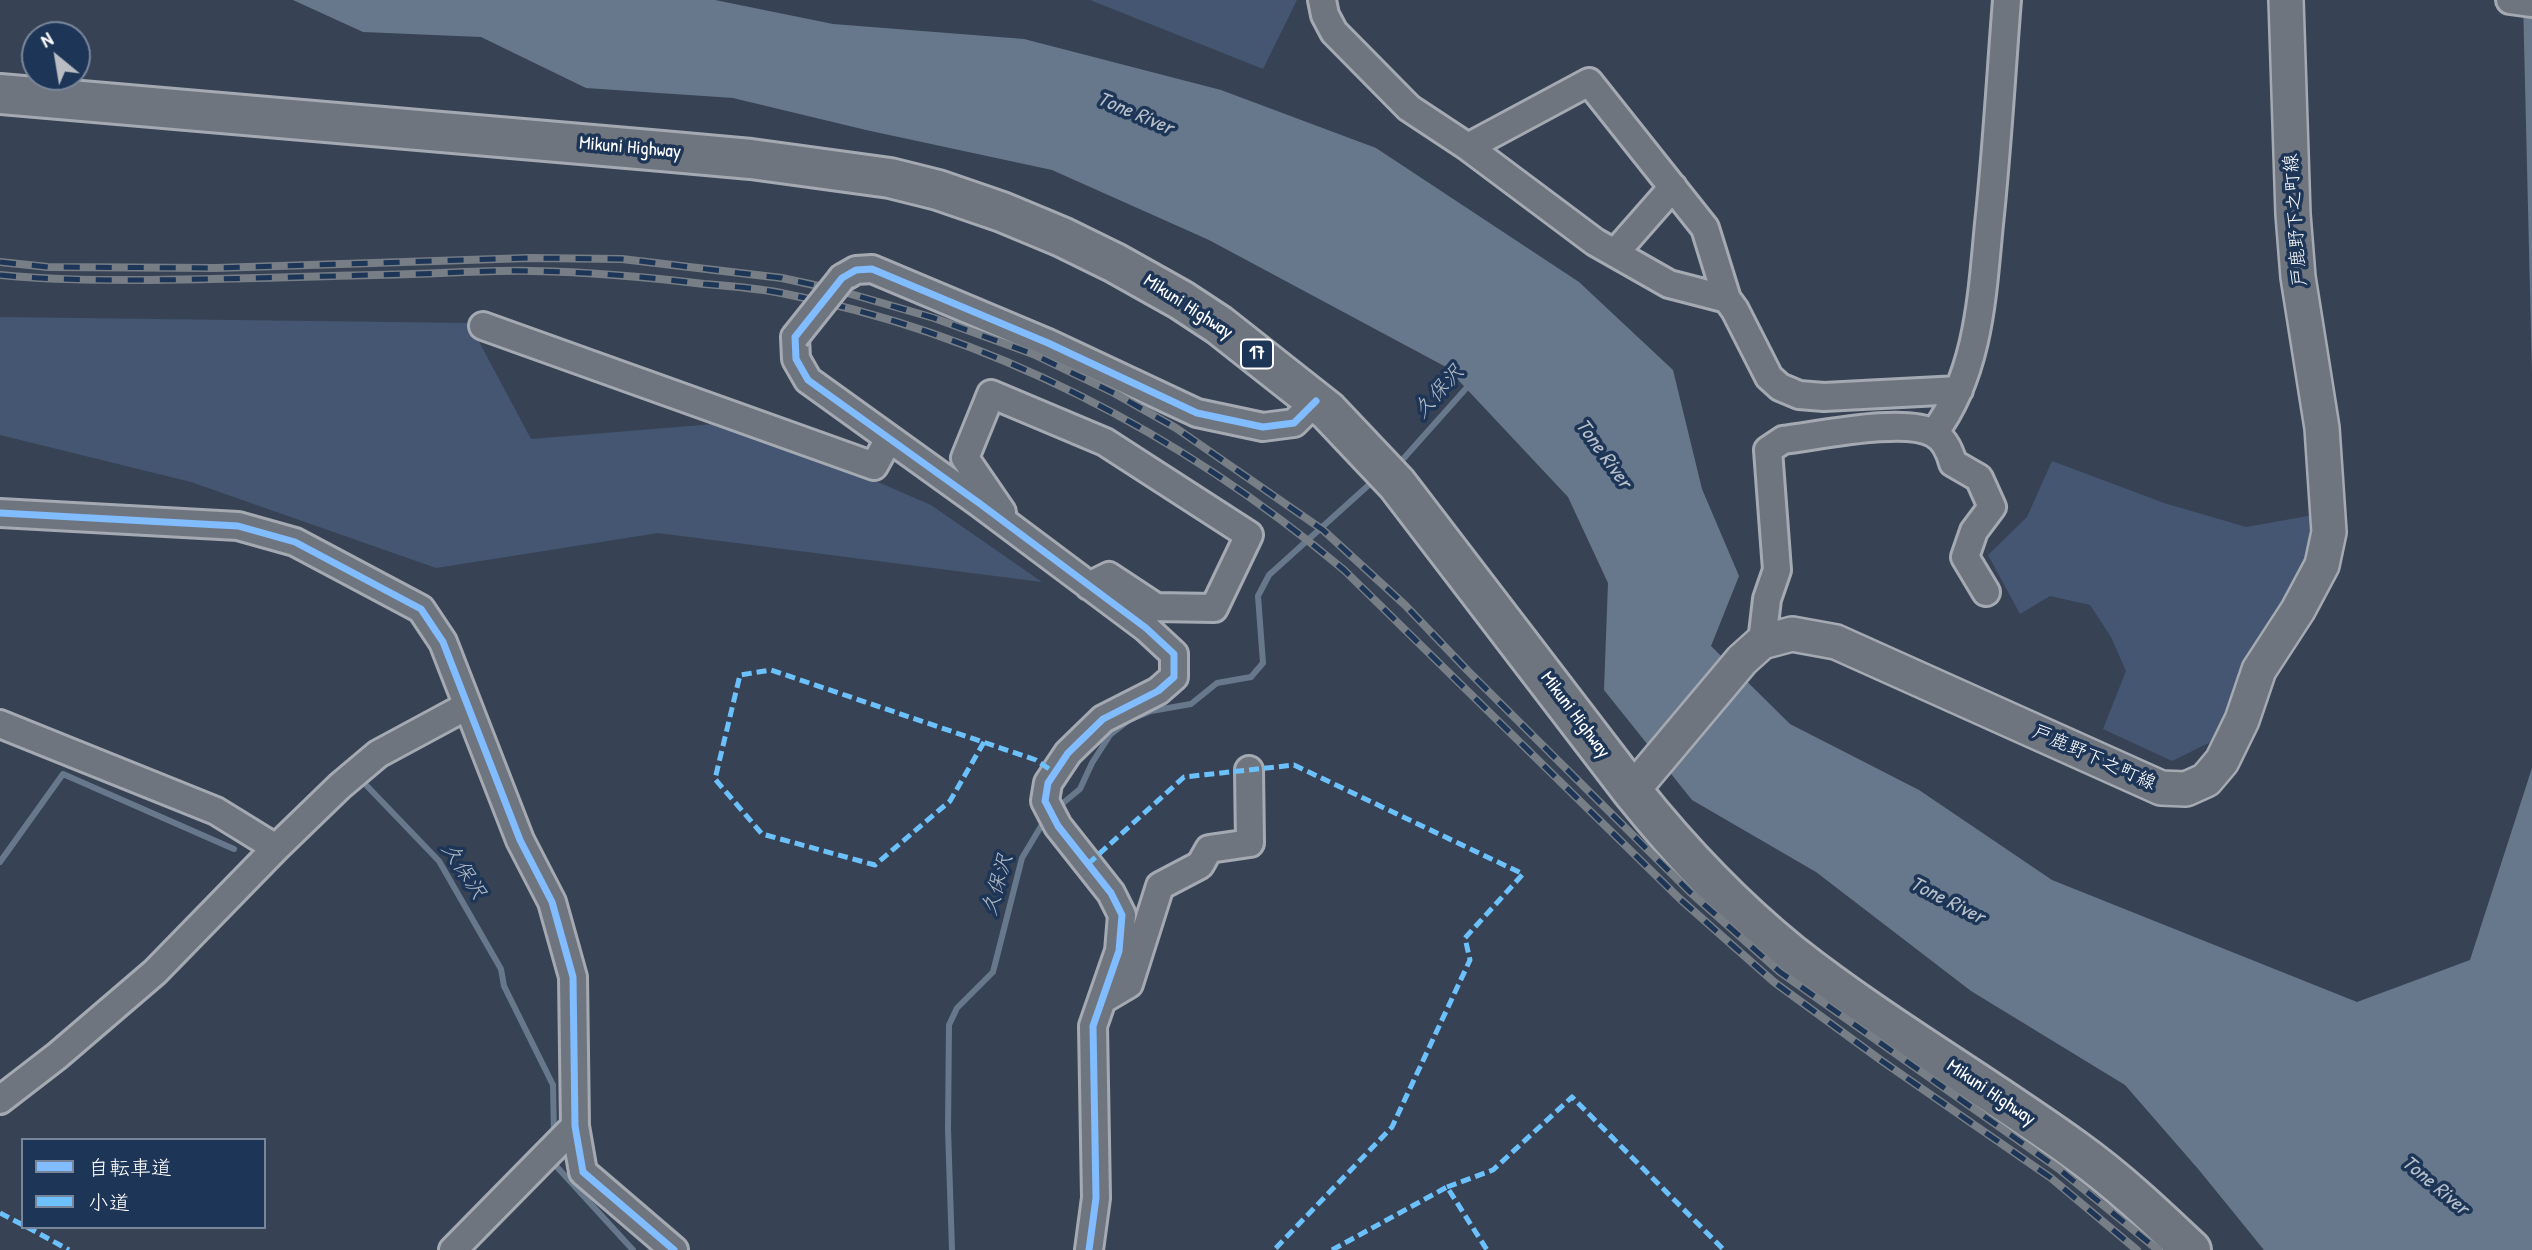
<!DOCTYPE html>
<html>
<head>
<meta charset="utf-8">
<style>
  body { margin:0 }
  #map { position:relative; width:2532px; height:1250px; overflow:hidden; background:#374354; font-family:"Patrick Hand","Klee One",sans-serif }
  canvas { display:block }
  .legend { position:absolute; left:21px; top:1138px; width:245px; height:91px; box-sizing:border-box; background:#1d3557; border:2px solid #77869a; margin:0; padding:9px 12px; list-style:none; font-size:21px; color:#fff }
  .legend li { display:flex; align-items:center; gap:14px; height:35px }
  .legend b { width:35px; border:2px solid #77869a }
  .north { position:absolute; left:21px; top:21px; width:70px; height:70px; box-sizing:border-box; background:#1d3557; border:2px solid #77869a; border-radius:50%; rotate:330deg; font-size:19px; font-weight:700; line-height:28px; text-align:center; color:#fff }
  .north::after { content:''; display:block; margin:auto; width:24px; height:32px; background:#b9bdc3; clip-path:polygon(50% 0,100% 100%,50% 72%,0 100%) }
</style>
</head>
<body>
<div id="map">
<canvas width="2532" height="1250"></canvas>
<ul class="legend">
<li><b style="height:9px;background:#80bcff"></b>自転車道</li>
<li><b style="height:9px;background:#6cc0fc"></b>小道</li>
</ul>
<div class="north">N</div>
</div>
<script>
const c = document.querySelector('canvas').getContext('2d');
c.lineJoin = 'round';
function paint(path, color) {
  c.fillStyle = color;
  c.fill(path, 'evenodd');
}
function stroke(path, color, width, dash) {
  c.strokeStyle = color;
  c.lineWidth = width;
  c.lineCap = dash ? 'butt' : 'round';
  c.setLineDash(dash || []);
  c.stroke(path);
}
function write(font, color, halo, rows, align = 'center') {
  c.font = font + ' "Patrick Hand","Klee One",sans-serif';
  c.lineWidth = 7;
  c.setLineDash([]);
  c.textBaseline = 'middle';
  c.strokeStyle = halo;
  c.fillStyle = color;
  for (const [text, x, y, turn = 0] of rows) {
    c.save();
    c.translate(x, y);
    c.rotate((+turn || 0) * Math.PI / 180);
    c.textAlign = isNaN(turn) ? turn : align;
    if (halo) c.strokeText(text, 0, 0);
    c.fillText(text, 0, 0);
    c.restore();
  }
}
paint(new Path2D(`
  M 1090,0 L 1297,0 L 1263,69 Z
  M 0,317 L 469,323 L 531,439 L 739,422 L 931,505 L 1042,582 L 658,533 L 436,568 L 191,482 L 0,435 Z
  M 2052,461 L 2164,503 L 2246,527 L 2330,512 L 2221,737 L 2172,761 L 2103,729 L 2126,671 L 2111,637 L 2090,605 L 2050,596 L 2020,614 L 1988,555 L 2027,517 Z`), '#445671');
paint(new Path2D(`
  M 293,0 L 715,0 L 833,24 L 1024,39 L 1221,90 L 1376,148 L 1579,282 L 1673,370 L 1702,489 L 1739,576 L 1711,646 L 1790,724 L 1919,790 L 2052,880 L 2357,1002 L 2470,960 L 2532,768 L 2532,1250 L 2264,1250 L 2199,1170 L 2125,1085 L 1971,991 L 1816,872 L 1692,800 L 1604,690 L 1608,583 L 1568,497 L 1446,367 L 1209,240 L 1052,170 L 866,130 L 733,98 L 586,88 L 481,37 L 363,32 Z
  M 2523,0 L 2532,0 L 2532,374 Z`), '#68788c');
stroke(new Path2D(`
  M 1404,458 L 1470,384
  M 367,786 L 439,861 L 501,969 L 504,986 L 553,1085 L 554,1136
  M 1057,808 L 1080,789 L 1092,763 L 1110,735 L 1129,720 L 1151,711 L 1191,704 L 1217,683 L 1251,677 L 1263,663 L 1258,596 L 1269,575 L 1372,482
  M 0,862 L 63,774 L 234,849
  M 557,1167 L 633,1250
  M 952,1250 L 948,1129 L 949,1025 L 957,1008 L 993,972 L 1022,858 L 1046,818`), '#68788c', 6);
const minor = new Path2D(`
  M 1322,0 L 1325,15 L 1334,32 L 1409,108 L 1468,147 L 1595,242 L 1669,284 L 1727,299 L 1735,310 L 1769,377 L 1780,387 L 1799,395 L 1824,397 L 1959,390
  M 2510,0 L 2532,3
  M 1468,147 L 1589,82 L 1705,228 L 1727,299
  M 1615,253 L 1673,187
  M 842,278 L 856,270 L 872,269 L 1048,343 L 1197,413 L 1263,427 L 1294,423 L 1316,401
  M 483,326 L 874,466 L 889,439
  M 795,337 L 796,359 L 808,380 L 979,503 L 1146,628 L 1174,654 L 1174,677 L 1158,691 L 1103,719 L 1068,753 L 1048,783 L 1045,801 L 1058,826 L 1111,893 L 1122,915 L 1119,951 L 1093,1026 L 1096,1198 L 1089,1250
  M 1934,433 C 1979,373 1982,296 1989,224 C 1997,150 2001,75 2007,0
  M 1002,512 L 965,458 L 991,394 L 1105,442 L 1249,535 L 1214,608 L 1156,607 L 1109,576 L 1089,586
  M 0,513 L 238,526 L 295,542 L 421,609 L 443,642 L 520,840 L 552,902 L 573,977 L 575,1126 L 583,1172 L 674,1250
  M 1762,642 L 1767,599 L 1777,570 L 1768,450 L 1783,440 C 1818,436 1904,417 1933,433 C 1945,439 1950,452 1953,463 L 1979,478 L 1992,507 L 1974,531 L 1965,557 L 1986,592
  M 0,724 L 216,811 L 276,848
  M 1102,1000 L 1129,984 L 1160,886 L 1200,865 L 1209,849 L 1250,843 L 1249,770
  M 0,1100 L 57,1056 L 155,972 L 276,848 L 340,786 L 378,754 L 467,706
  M 453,1250 L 575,1126`);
const major = new Path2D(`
  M 1632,791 L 1742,660 L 1762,642 L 1792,634 L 1836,642 L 2161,788 L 2186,789 L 2206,780 L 2222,761 L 2242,720 L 2259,670 L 2298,610 L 2322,565 L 2329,532 L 2322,428 L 2298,277 L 2293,214 L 2286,0`);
const highway = new Path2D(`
  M 0,94 L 662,151 L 751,159 L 890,178 L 938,190 L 1002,212 L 1062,237 L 1115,263 L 1181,300 L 1219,325 L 1328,411 L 1397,484 L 1632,791 C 1679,850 1732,906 1791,954 C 1881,1025 1982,1083 2075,1150 C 2117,1180 2154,1215 2191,1250`);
stroke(minor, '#a5aab2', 32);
stroke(major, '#a5aab2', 38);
stroke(highway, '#a5aab2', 44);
stroke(minor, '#6f757e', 26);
stroke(major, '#6f757e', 33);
stroke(highway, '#6f757e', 38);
const rail = new Path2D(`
  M 0,262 L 48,267 L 216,268 L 529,258 L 622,259 L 782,278 L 837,290 L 934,318 L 1033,354 L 1114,393 L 1176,428 L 1323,530 L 1405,605 L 1468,671 L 1690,892 L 1780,972 L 2059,1169 L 2158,1250
  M 0,275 C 50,280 99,280 149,280 C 237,279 325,276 413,274 C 453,273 493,270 533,271 C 591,272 647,277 704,284 C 729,286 756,288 781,293 C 989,333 1182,434 1344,570 L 1680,899 L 1774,982 L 1882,1061 L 2051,1178 L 2137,1250`);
stroke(rail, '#777e86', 8);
stroke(rail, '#1d3557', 5, [16]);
const minorBridge = new Path2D(`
  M 795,337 L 842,278`);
stroke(minorBridge, '#a5aab2', 32, []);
stroke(minorBridge, '#6f757e', 26);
stroke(new Path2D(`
  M 984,742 L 950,801 L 875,865 L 762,834 L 715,779 L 740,675 L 771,670 L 1036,760 L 1055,773
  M 1088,864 L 1184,777 L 1294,765 L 1523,874 L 1465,938 L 1470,960 L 1392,1127 L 1274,1250
  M 1447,1187 L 1493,1170 L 1572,1097 L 1724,1250
  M 0,1213 L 23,1225
  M 27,1227 L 69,1250
  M 1332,1250 L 1447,1187 L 1487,1250`), '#6cc0fc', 5, [10, 5]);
stroke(new Path2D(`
  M 0,513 L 238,526 L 295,542 L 421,609 L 443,642 L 520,840 L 552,902 L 573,977 L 575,1126 L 583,1172 L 674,1250
  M 1089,1250 L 1096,1198 L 1093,1026 L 1119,951 L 1122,915 L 1111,893 L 1058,826 L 1045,801 L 1048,783 L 1068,753 L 1103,719 L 1158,691 L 1174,677 L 1174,654 L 1146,628 L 979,503 L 808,380 L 796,359 L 795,337 L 842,278 L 856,270 L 872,269 L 1048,343 L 1197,413 L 1263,427 L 1294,423 L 1316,401`), '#80bcff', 7);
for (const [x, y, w] of [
  [1257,354,32]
]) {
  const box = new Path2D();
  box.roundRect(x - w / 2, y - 14.5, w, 29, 5);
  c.fillStyle = '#1d3557';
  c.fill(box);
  stroke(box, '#fff', 2);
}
write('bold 18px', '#fff', null, [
  ["17",1257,354]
]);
write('19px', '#fff', '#1d3557', [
  ["Mikuni Highway",630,148,5],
  ["戸鹿野下之町線",2296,220,-94],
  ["Mikuni Highway",1188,307,33],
  ["Mikuni Highway",1575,715,53],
  ["戸鹿野下之町線",2094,758,24],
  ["Mikuni Highway",1991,1093,34]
]);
write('italic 21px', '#b6bec8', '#1d3557', [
  ["Tone River",1135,114,23],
  ["久保沢",1439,392,-48],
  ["Tone River",1603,454,54],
  ["久保沢",463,871,57],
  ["久保沢",998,885,-74],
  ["Tone River",1947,901,27],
  ["Tone River",2435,1186,40]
]);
</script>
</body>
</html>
